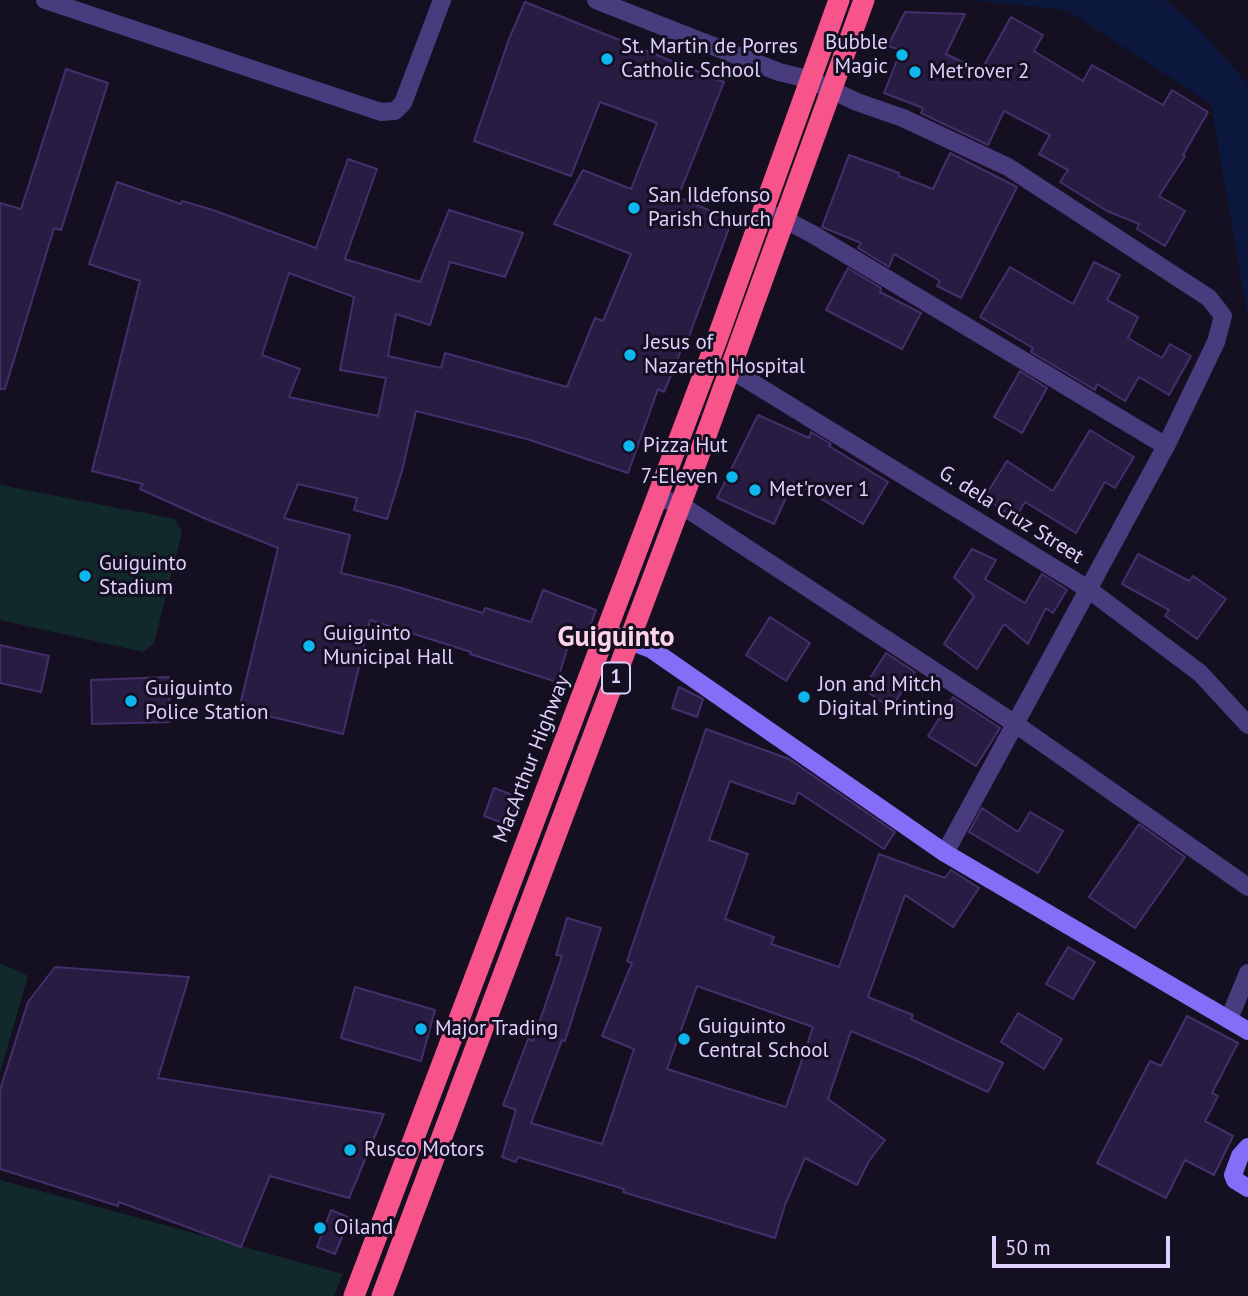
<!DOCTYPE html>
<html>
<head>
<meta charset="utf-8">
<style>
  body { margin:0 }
  #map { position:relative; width:1248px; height:1296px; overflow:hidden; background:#150f22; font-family:"PT Sans",sans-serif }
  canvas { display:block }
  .scale { position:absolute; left:992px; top:1236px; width:178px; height:32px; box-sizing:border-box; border:4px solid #ddd2fd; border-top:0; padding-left:9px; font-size:21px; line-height:24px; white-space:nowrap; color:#ddd2fd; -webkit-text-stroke:5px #150f22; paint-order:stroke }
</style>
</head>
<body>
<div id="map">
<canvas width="1248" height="1296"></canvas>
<div class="scale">50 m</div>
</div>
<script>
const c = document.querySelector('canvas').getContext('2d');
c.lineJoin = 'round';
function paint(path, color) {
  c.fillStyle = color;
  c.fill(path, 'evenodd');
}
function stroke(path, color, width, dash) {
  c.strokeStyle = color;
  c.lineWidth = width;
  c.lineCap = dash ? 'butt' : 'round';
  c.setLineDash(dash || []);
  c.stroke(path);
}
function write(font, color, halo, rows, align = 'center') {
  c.font = font + ' "PT Sans",sans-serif';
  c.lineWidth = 6;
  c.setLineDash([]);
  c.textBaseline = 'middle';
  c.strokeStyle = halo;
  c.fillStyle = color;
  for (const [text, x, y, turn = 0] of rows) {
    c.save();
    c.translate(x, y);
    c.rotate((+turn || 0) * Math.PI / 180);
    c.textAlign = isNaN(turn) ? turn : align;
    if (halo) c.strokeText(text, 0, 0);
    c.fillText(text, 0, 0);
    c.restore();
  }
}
paint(new Path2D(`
  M 0,485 L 175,519 L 182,532 L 154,643 L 144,652 L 0,620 Z
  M 0,963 L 28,976 L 0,1073 Z
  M 0,1180 L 343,1274 L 334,1296 L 0,1296 Z`), '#12292b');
paint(new Path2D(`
  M 970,0 L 1165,0 L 1196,26 L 1245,81 L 1248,85 L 1248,318 L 1211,104 L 1067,10 Z`), '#0c173d');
const building = new Path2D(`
  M 525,2 L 724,82 L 678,197 L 732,220 L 688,339 L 686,338 L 664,392 L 658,389 L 628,473 L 527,439 L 416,411 L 402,471 L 387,519 L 354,510 L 357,498 L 298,484 L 284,518 L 350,535 L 341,573 L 398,587 L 483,613 L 485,608 L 531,622 L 543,590 L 596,610 L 587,635 L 573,630 L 557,682 L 470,654 L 471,652 L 370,620 L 343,734 L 239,709 L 278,548 L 206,519 L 140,489 L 143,484 L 92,471 L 140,281 L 89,264 L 117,182 L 181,204 L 182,201 L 213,210 L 316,248 L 348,159 L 377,169 L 345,259 L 420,282 L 449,210 L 523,233 L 505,277 L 450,262 L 430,325 L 396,314 L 388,356 L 441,368 L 445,353 L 567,387 L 595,318 L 603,321 L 631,254 L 554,224 L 583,170 L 631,189 L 657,123 L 600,102 L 571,176 L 474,141 L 509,39 ZM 289,273 L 354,297 L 340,370 L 386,378 L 378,416 L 289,397 L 300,369 L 262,355 Z
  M 905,12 L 965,14 L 946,54 L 981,71 L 1011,17 L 1043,35 L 1034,51 L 1083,81 L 1092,65 L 1163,105 L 1172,90 L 1208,112 L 1183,155 L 1185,156 L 1159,196 L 1185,211 L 1165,246 L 1137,229 L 1139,224 L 1107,211 L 1060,182 L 1068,170 L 1039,154 L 1050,135 L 1004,111 L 988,145 L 921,113 L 923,108 L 884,93 L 901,50 L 888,46 Z
  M 66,69 L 108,83 L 61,230 L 54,228 L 5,389 L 0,389 L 0,203 L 21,209 Z
  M 950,153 L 1017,187 L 961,298 L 937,286 L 940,281 L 894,254 L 889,267 L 858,248 L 861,243 L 822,227 L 849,155 L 899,173 L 899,176 L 933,189 Z
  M 1094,262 L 1120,275 L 1107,300 L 1138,317 L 1128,338 L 1162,358 L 1170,344 L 1191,356 L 1169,395 L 1139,377 L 1125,401 L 1097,384 L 1095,390 L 1031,352 L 1033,348 L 980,317 L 1010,267 L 1073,304 Z
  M 848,268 L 881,288 L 880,292 L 921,313 L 902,349 L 826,310 Z
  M 1020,371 L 1047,388 L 1022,433 L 994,417 Z
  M 758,415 L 809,438 L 811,432 L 831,444 L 829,446 L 888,482 L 863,524 L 793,482 L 774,524 L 717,498 Z
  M 1090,430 L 1134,457 L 1115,488 L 1105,482 L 1076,533 L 1025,502 L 1015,518 L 984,498 L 1007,461 L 1053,491 Z
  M 972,549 L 996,560 L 985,579 L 1025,603 L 1042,574 L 1067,590 L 1053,613 L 1046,608 L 1028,644 L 1004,624 L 977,669 L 944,644 L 974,596 L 954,577 Z
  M 1138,554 L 1189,581 L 1193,576 L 1226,599 L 1197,639 L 1165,616 L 1169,610 L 1122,584 Z
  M 770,617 L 810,643 L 786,681 L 746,655 Z
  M 0,645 L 49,656 L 41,692 L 0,683 Z
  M 886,653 L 915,672 L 891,708 L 863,689 Z
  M 169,677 L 170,722 L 92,724 L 91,680 Z
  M 679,687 L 703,699 L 697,717 L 672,708 Z
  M 953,697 L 1000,728 L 976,766 L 928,736 Z
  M 706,729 L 789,759 L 895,832 L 884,849 L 798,792 L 794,804 L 730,781 L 709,840 L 748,854 L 725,919 L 774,937 L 771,944 L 839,967 L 879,854 L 945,878 L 951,870 L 979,888 L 953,927 L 905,895 L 868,997 L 913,1015 L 911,1019 L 1003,1063 L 988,1092 L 915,1058 L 851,1031 L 828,1099 L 885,1140 L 869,1161 L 857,1185 L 805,1158 L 785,1205 L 775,1238 L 623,1192 L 624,1189 L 518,1157 L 516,1162 L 502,1157 L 516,1110 L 503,1105 L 528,1039 L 533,1041 L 562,956 L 556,955 L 567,918 L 601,928 L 565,1041 L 562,1040 L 531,1123 L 602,1144 L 634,1049 L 602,1036 L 632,963 L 627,961 ZM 697,986 L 813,1027 L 786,1107 L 667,1069 Z
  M 494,788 L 518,797 L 508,825 L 484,816 Z
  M 982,808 L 1018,832 L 1030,812 L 1063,831 L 1038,873 L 969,832 Z
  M 1139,824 L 1185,857 L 1135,928 L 1089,897 Z
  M 1068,947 L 1095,962 L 1073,999 L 1046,984 Z
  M 55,967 L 189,977 L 158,1078 L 384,1114 L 349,1198 L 270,1176 L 241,1247 L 119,1202 L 118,1206 L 0,1169 L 0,1090 L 28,1002 Z
  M 355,987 L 435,1010 L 421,1061 L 341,1038 Z
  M 1018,1013 L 1062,1039 L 1044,1069 L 1001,1042 Z
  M 1187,1016 L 1238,1043 L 1212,1093 L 1218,1096 L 1205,1121 L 1233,1136 L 1214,1175 L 1185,1160 L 1166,1198 L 1097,1163 L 1150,1061 L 1161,1066 Z
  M 331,1210 L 350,1218 L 335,1254 L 317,1247 Z`);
paint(building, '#291c42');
stroke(building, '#442f6c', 2);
stroke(new Path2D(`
  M 45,0 L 381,112 L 395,111 L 403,103 L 442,0
  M 596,0 L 779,72 L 808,79 L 857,102 L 903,118 L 1008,167 L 1209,298 L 1223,316 L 1216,342 L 1166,446 L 945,853
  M 763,212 L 784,219 L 814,235 L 1166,446
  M 730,369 L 1088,589 L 1200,673 L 1248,725
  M 657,497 L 681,505 L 1014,723 L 1248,887
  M 1229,1019 L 1248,973`), '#483c7e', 18);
stroke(new Path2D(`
  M 606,632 L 651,649 L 945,853 L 1248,1031
  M 1248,1147 L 1240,1156 L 1233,1175 L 1235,1180 L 1248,1188`), '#856ef7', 18);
stroke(new Path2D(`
  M 354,1296 L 716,342 L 839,0
  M 382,1296 L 695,466 L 864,0`), '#f6548a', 21);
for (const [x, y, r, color] of [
  [902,55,7,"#0db7ee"],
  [607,59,7,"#0db7ee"],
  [915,72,7,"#0db7ee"],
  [634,208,7,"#0db7ee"],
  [630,355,7,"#0db7ee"],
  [629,446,7,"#0db7ee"],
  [732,477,7,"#0db7ee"],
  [755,490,7,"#0db7ee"],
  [85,576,7,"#0db7ee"],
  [309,646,7,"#0db7ee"],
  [804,697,7,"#0db7ee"],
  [131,701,7,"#0db7ee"],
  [421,1029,7,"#0db7ee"],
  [684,1039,7,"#0db7ee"],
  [350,1150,7,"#0db7ee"],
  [320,1228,7,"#0db7ee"]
]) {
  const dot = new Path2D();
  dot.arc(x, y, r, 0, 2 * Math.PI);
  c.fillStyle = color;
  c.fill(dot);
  stroke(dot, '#150f22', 2.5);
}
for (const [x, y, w] of [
  [616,678,28]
]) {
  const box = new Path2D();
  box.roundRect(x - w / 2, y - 15.5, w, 31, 5);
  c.fillStyle = '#150f22';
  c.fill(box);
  stroke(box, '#ddd2fd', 2);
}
write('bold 19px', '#ddd2fd', null, [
  ["1",616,678]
]);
write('21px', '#ddd2fd', '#150f22', [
  ["Bubble",888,43,"right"],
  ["Magic",888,67,"right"],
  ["St. Martin de Porres",621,47],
  ["Catholic School",621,71],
  ["Met'rover 2",929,72],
  ["San Ildefonso",648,196],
  ["Parish Church",648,220],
  ["Jesus of",644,343],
  ["Nazareth Hospital",644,367],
  ["Pizza Hut",643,446],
  ["7-Eleven",718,477,"right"],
  ["Met'rover 1",769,490],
  ["Guiguinto",99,564],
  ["Stadium",99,588],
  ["Guiguinto",323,634],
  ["Municipal Hall",323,658],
  ["Jon and Mitch",818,685],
  ["Digital Printing",818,709],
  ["Guiguinto",145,689],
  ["Police Station",145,713],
  ["Guiguinto",698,1027],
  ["Central School",698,1051],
  ["Major Trading",435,1029],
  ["Rusco Motors",364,1150],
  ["Oiland",334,1228]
], 'left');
write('21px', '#ddd2fd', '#150f22', [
  ["G. dela Cruz Street",1011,515,32],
  ["MacArthur Highway",532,759,-69]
]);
write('bold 28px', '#fdd4e8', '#150f22', [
  ["Guiguinto",616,638]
]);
</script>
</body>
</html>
